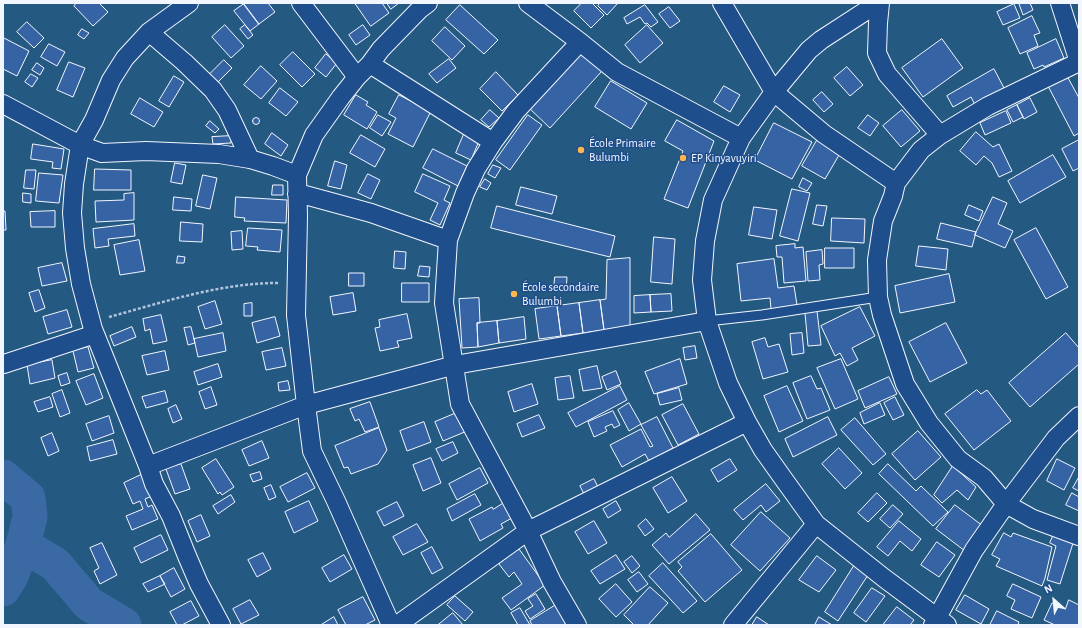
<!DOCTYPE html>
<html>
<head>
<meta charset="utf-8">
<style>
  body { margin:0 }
  #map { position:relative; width:1082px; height:628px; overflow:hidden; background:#1f4e8c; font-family:"Alegreya Sans",sans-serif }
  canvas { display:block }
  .frame { position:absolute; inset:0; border:4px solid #f2f6ff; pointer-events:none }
  .north { position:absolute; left:1034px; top:580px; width:40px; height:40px; -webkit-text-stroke:3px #1f4e8c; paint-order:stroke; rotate:333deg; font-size:11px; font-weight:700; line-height:16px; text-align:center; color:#f2f6ff }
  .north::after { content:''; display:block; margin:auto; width:14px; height:18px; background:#f2f6ff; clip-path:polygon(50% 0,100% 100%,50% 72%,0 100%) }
</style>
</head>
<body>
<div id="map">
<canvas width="1082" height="628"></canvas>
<div class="frame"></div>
<div class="north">N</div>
</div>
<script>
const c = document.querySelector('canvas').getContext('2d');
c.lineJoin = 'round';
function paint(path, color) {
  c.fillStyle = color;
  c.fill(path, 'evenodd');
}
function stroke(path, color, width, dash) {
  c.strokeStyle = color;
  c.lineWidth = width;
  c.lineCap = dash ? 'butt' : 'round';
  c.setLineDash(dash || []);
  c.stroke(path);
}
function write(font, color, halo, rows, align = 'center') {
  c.font = font + ' "Alegreya Sans",sans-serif';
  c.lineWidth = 3;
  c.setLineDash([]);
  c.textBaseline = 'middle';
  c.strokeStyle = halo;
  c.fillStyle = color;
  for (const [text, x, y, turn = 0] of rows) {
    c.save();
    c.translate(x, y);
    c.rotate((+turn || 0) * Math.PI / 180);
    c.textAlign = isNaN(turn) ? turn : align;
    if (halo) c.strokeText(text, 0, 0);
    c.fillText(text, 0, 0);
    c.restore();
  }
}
const green = new Path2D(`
  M 3,3 L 1079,3 L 1079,625 L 3,625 Z`);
paint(green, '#245a82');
stroke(green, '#a8bbd7', 1);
stroke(new Path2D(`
  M 3,477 L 28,498 L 30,517 L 23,545 L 11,576 L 3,589
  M 23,545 L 55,564 L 89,604 L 124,625`), '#3b69a3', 35);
const building = new Path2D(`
  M 77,3 L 99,3 L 108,12 L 93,26 L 74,6 Z
  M 243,3 L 268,3 L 275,12 L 259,24 Z
  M 355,3 L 382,3 L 389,13 L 371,26 Z
  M 387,3 L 399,3 L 391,9 Z
  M 582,3 L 592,3 L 604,15 L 591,28 L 574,11 Z
  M 600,3 L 618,3 L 607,15 L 598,6 Z
  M 1022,3 L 1030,3 L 1033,10 L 1023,15 L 1019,4 Z
  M 244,4 L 259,24 L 250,31 L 234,11 Z
  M 1014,4 L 1020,18 L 1003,25 L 997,12 Z
  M 460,5 L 498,40 L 484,54 L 446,20 Z
  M 645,5 L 658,22 L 651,27 L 647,23 L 645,24 L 640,17 L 627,24 L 624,18 Z
  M 669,7 L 680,21 L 670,28 L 659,14 Z
  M 1032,16 L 1040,33 L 1034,35 L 1038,46 L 1020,54 L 1008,28 Z
  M 27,22 L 44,38 L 34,48 L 17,32 Z
  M 225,25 L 244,46 L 231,58 L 212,37 Z
  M 245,25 L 253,35 L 248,39 L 240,29 Z
  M 363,25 L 370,35 L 356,45 L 349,35 Z
  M 647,25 L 663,43 L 640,63 L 625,45 Z
  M 445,27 L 465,46 L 452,60 L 432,41 Z
  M 82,29 L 89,33 L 84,39 L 78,35 Z
  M 4,38 L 29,51 L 17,76 L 3,69 Z
  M 942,39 L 963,68 L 923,97 L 902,68 Z
  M 1056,39 L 1064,58 L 1044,67 L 1043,65 L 1034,69 L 1027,53 Z
  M 49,44 L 65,52 L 57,66 L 41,57 Z
  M 580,51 L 602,71 L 550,128 L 528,107 Z
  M 293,52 L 315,74 L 302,87 L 280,65 Z
  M 326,54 L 337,63 L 326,77 L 315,68 Z
  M 449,59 L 456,68 L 437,83 L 429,74 Z
  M 224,60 L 232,68 L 217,83 L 209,75 Z
  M 69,62 L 85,68 L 73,97 L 57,90 Z
  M 37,63 L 44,68 L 40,75 L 32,70 Z
  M 261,66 L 277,81 L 261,99 L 244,85 Z
  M 847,67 L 863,85 L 850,96 L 834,78 Z
  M 994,69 L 1004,88 L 975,105 L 971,97 L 953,107 L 947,96 Z
  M 496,72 L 518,95 L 502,111 L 480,89 Z
  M 31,74 L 38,78 L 32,87 L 25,82 Z
  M 174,76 L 184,82 L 169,107 L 159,101 Z
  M 1067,76 L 1079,98 L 1079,133 L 1074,136 L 1048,86 Z
  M 611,81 L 647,103 L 631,129 L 595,107 Z
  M 724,86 L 740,95 L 730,112 L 714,102 Z
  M 280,88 L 298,102 L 286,116 L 269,103 Z
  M 822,92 L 833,104 L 824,112 L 813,100 Z
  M 356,95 L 368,102 L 366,105 L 377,112 L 367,129 L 344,115 Z
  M 399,95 L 431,111 L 413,147 L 388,134 L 396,118 L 389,114 Z
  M 140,98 L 163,112 L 154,127 L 131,114 Z
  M 1030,98 L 1037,112 L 1024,119 L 1017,105 Z
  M 1017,105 L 1023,117 L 1013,122 L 1007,110 Z
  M 490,110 L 499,118 L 489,127 L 481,120 Z
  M 902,110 L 920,131 L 901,147 L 883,126 Z
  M 1006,111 L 1011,123 L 985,135 L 980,123 Z
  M 378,115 L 391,122 L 382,136 L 370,128 Z
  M 528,115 L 542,125 L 510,170 L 496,160 Z
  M 868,115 L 879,123 L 870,136 L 858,128 Z
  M252.5 121a3.5 3.5 0 1 1 7 0a3.5 3.5 0 1 1-7 0Z
  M 677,120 L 714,141 L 688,208 L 664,199 L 683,151 L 665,141 Z
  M 210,121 L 219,129 L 215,133 L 206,126 Z
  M 774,123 L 812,142 L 792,179 L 755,160 Z
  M 976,132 L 993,147 L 999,144 L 1012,171 L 999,177 L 992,163 L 984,156 L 976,165 L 960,151 Z
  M 272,133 L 288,145 L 281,156 L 265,144 Z
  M 464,134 L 479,141 L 471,160 L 456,153 Z
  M 361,135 L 385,149 L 375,167 L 350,153 Z
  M 231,136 L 231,143 L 213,144 L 212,137 Z
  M 819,137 L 842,150 L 825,179 L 802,166 Z
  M 1079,140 L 1079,168 L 1073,171 L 1062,149 Z
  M 33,144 L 64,149 L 61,169 L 52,168 L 53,162 L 31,159 Z
  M 433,149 L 467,166 L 458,186 L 423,168 Z
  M 1053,155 L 1066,177 L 1020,203 L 1008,181 Z
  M 335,161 L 347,165 L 341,189 L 328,186 Z
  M 175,163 L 186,165 L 182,184 L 171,182 Z
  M 493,165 L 501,168 L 495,178 L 488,174 Z
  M 95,169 L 131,170 L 131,190 L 94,190 Z
  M 26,170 L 36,170 L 34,189 L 24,188 Z
  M 39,173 L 63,175 L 59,203 L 36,201 Z
  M 368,174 L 380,180 L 371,199 L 358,193 Z
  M 423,174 L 450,186 L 444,200 L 450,203 L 440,225 L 430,220 L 438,203 L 415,192 Z
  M 203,175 L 217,178 L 210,209 L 196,206 Z
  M 803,178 L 812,183 L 807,191 L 799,187 Z
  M 485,179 L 491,183 L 487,190 L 480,187 Z
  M 273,185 L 283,185 L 283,195 L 272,195 Z
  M 521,187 L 557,196 L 552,214 L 516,205 Z
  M 792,189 L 810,193 L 798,241 L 780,236 Z
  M 23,193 L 31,194 L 31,203 L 23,202 Z
  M 134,193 L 134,220 L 96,222 L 95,201 L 124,200 L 124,194 Z
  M 174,197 L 192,199 L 191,211 L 173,210 Z
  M 236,197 L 287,200 L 286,223 L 244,221 L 245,218 L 235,217 Z
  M 993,197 L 1007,203 L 998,224 L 1013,231 L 1005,248 L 975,235 Z
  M 817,205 L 827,206 L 823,226 L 813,224 Z
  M 969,205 L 983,211 L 979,221 L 965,215 Z
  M 497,206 L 615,236 L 610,257 L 491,228 Z
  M 754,207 L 777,210 L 772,239 L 749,235 Z
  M 3,211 L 5,211 L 6,230 L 3,230 Z
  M 55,211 L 55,227 L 31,227 L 30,212 Z
  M 832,218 L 865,219 L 864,243 L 831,241 Z
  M 181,222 L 203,224 L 202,242 L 180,241 Z
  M 941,223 L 976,232 L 972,247 L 937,239 Z
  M 134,224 L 135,236 L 108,239 L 109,246 L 95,248 L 93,229 Z
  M 248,228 L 282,230 L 280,252 L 257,250 L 258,247 L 246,246 Z
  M 1036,228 L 1068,287 L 1046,299 L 1014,240 Z
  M 242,231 L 243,249 L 232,250 L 231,232 Z
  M 654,237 L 675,239 L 672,284 L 651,282 Z
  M 139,240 L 145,271 L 120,275 L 114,245 Z
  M 795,244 L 795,248 L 803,247 L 806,281 L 784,283 L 782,257 L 777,257 L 776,246 Z
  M 919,246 L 948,249 L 946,270 L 916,266 Z
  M 825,248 L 854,248 L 854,268 L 825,268 Z
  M 822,250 L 823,264 L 819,265 L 820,280 L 808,281 L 806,252 Z
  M 395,251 L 406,252 L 405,269 L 394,268 Z
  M 178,256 L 185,257 L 184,263 L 177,263 Z
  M 630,258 L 630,326 L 604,330 L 600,300 L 606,299 L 607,260 Z
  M 774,259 L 778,288 L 794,286 L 797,305 L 771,309 L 770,298 L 741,301 L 737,264 Z
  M 62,263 L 67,281 L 42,286 L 38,268 Z
  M 420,266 L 430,267 L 429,277 L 418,276 Z
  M 349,273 L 364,273 L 364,286 L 349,286 Z
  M 949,274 L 955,302 L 900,313 L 895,286 Z
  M 555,277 L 567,277 L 566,291 L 554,290 Z
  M 402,283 L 429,283 L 429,302 L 402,302 Z
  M 39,290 L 45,308 L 35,312 L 29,293 Z
  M 353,293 L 356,311 L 333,315 L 330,297 Z
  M 671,294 L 672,311 L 651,312 L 650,295 Z
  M 650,295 L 651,312 L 634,313 L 634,296 Z
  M 479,298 L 480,323 L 477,323 L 478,347 L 462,348 L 459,299 Z
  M 600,300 L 604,330 L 583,333 L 579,303 Z
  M 215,301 L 222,324 L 205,329 L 198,307 Z
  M 252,303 L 252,316 L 244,316 L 244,304 Z
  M 579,303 L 583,333 L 561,336 L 557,306 Z
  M 557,306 L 561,336 L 539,339 L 535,309 Z
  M 860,307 L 875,336 L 852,348 L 858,360 L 847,366 L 840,353 L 835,356 L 821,326 Z
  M 67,310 L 72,327 L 48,334 L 43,317 Z
  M 817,311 L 821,345 L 808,346 L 805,313 Z
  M 407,314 L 412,338 L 397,341 L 399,347 L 380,351 L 375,328 L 380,327 L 379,320 Z
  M 161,315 L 167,341 L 153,344 L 150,329 L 145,331 L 143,319 Z
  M 275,317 L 280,336 L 257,343 L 252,323 Z
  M 524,317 L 526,339 L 499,343 L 497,321 Z
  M 497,321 L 499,343 L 478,347 L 477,323 Z
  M 946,323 L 967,363 L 930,382 L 909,342 Z
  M 132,327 L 136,337 L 114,346 L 110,336 Z
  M 191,327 L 195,343 L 188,345 L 184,328 Z
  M 223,333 L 226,351 L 198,357 L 194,339 Z
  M 802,333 L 804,353 L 792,355 L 790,334 Z
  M 1066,333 L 1079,348 L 1079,364 L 1030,407 L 1009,383 Z
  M 765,338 L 768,347 L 779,344 L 788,372 L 763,379 L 752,342 Z
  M 695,346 L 697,358 L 685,360 L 683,348 Z
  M 88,347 L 94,368 L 78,372 L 73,351 Z
  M 282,348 L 286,366 L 266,370 L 262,352 Z
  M 165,351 L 169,370 L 147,375 L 142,356 Z
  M 680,359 L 687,384 L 654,394 L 645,372 Z
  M 841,359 L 858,399 L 835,409 L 817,368 Z
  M 52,360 L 55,378 L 30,384 L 27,365 Z
  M 218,364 L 222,377 L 198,385 L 194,372 Z
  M 597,366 L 602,388 L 583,391 L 579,370 Z
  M 616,371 L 621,384 L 607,390 L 602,377 Z
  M 67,373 L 70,383 L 61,386 L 58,376 Z
  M 94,374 L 103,398 L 86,405 L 76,381 Z
  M 570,376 L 574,398 L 558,400 L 555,378 Z
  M 811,376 L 817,389 L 821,388 L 830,410 L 807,419 L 793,383 Z
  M 889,377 L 897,394 L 865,408 L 858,391 Z
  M 288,381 L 290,390 L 279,391 L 278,383 Z
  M 532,384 L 538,404 L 514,412 L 508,392 Z
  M 620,386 L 627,400 L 576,427 L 568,413 Z
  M 787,386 L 803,421 L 779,432 L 764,396 Z
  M 211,387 L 217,405 L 205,409 L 199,392 Z
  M 679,388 L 682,400 L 660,405 L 657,394 Z
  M 62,390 L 70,413 L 60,417 L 52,394 Z
  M 977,390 L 981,394 L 987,390 L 1011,421 L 974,450 L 945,414 Z
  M 165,391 L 168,402 L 146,408 L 142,397 Z
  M 50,397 L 53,407 L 38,412 L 34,402 Z
  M 895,397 L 904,415 L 893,420 L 884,403 Z
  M 370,402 L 379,427 L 365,432 L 359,419 L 355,421 L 350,409 Z
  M 629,403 L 641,424 L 629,431 L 618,410 Z
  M 880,403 L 885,415 L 864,424 L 860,413 Z
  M 683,404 L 699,434 L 678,445 L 662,415 Z
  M 176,405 L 182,419 L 173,423 L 168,409 Z
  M 613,411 L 620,425 L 614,428 L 612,424 L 605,427 L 607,431 L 594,437 L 588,422 Z
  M 459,412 L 467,431 L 443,441 L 435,422 Z
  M 539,415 L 545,428 L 522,437 L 517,424 Z
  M 109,416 L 114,433 L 92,441 L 86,424 Z
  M 657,417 L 673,448 L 649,461 L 645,454 L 622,467 L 610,445 L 641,429 L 650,447 L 653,446 L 641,425 Z
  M 828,417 L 837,435 L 793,457 L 785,439 Z
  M 855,418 L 886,454 L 873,465 L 841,430 Z
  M 424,422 L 431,442 L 407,451 L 400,431 Z
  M 379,428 L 387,450 L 378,464 L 351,474 L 348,467 L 344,468 L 335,446 Z
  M 918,431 L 941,457 L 915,480 L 892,454 Z
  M 52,433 L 59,451 L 48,456 L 41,438 Z
  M 113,440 L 117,454 L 90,461 L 87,447 Z
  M 262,441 L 269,458 L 249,466 L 242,450 Z
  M 453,442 L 458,453 L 442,461 L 436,449 Z
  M 839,448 L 862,473 L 845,489 L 822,464 Z
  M 431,458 L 441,483 L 423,491 L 413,465 Z
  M 216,459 L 234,487 L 222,495 L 220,492 L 218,494 L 202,468 Z
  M 730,459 L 737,470 L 718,482 L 711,470 Z
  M 1057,459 L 1075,468 L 1064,490 L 1047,481 Z
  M 181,464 L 190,489 L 175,494 L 166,469 Z
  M 888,464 L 916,491 L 921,486 L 948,512 L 933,526 L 879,474 Z
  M 953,466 L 976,487 L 968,500 L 957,490 L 942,503 L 934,495 Z
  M 480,468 L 488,483 L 457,500 L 449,484 Z
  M 260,472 L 262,479 L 253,482 L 250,475 Z
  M 307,473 L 315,488 L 288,502 L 280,487 Z
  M 143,474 L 152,496 L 145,499 L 148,507 L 152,505 L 158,519 L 132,530 L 126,516 L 143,509 L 140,501 L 133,504 L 124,483 Z
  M 672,477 L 687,501 L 668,513 L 653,488 Z
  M 1079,477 L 1079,491 L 1073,488 Z
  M 594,479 L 599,489 L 585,496 L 580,486 Z
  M 766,484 L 780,501 L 766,512 L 761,505 L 743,520 L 734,510 Z
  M 271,485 L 276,497 L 269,500 L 264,488 Z
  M 877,493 L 887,503 L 868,522 L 858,513 Z
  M 1072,493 L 1079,497 L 1079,511 L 1066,505 Z
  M 475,494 L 481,505 L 452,521 L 447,509 Z
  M 231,495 L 235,502 L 218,514 L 213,506 Z
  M 309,501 L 318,521 L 294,533 L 285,512 Z
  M 616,501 L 621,510 L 608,518 L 603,509 Z
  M 397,502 L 404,516 L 384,526 L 377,512 Z
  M 504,503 L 512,518 L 501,524 L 503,528 L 480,541 L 469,519 L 492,507 L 493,509 Z
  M 893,505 L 903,514 L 890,528 L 880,519 Z
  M 955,505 L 983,526 L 965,551 L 936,529 Z
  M 761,512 L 790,538 L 760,571 L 731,545 Z
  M 696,514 L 710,530 L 669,564 L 652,545 L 666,533 L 669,537 Z
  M 201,515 L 210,536 L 197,542 L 188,521 Z
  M 646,519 L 654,529 L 645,536 L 638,526 Z
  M 594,521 L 607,543 L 588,554 L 575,532 Z
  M 899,521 L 921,539 L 912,551 L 900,541 L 888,556 L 877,547 Z
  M 417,524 L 428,542 L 403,555 L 393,537 Z
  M 1004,533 L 1011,537 L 1013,533 L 1052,547 L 1045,578 L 1042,586 L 996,566 L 1000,559 L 992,555 Z
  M 711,534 L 742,570 L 705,602 L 678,571 L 682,567 L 678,562 Z
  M 1054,534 L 1074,540 L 1060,584 L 1047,580 L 1056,546 L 1050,543 Z
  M 161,535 L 168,550 L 141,563 L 134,548 Z
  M 937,542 L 955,555 L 939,577 L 921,565 Z
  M 102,543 L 117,575 L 100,584 L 94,571 L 99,568 L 90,548 Z
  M 432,547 L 443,568 L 432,574 L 421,553 Z
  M 519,549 L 545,585 L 511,610 L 502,598 L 522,584 L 514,572 L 509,577 L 499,564 Z
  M 263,553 L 271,569 L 257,577 L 248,560 Z
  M 344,555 L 352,569 L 330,582 L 322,568 Z
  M 616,555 L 625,569 L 600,584 L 591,571 Z
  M 632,556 L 640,566 L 632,573 L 624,562 Z
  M 817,556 L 836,570 L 819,592 L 799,580 Z
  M 663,563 L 697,601 L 683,613 L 649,576 Z
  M 854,566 L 868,575 L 838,621 L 825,612 Z
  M 174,568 L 185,589 L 171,597 L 160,576 Z
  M 639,572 L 648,584 L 637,592 L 628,580 Z
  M 160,576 L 165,584 L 148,592 L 143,584 Z
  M 616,584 L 632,602 L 616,617 L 599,599 Z
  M 1013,584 L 1041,597 L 1032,618 L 1011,609 L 1015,600 L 1007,596 Z
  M 650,587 L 668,603 L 648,625 L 634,625 L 624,615 Z
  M 872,588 L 885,596 L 866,622 L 854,613 Z
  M 536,594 L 545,609 L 530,619 L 525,611 L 533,606 L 528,599 Z
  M 965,595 L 989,609 L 981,624 L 956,610 Z
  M 455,596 L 473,612 L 465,621 L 447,605 Z
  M 363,597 L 375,620 L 365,625 L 346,625 L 338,610 Z
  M 250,600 L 259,615 L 241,624 L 233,609 Z
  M 1069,600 L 1079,605 L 1079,625 L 1055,625 L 1044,620 L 1052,603 L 1065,609 Z
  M 191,601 L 199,616 L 182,625 L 177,625 L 170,612 Z
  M 556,605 L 567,623 L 563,625 L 532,625 L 530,621 Z
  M 897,607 L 914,620 L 910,625 L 883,625 Z
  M 520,608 L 530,625 L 518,625 L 511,613 Z
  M 997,611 L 1019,622 L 1018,625 L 990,625 Z
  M 453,613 L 463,625 L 438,625 Z
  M 334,617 L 338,625 L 321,625 Z
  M 757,617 L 769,625 L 752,625 Z
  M 819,617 L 832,625 L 815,625 Z`);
paint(building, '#3563a3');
stroke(building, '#f2f6ff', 1);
const lane = new Path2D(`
  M 707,321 L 762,315 L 878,297`);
const street = new Path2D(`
  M 189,3 L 149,32 L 125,58 L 111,80 L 94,120 L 80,145 L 74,184 L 72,213 L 75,248 L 81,284 L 93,329 L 148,466 L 154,484 L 171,516 L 187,556 L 199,584 L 221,625
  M 301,3 L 357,77
  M 528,3 L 580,42 L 617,72 L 741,138
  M 722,3 L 774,92 L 824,134 L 896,183
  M 878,3 L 821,40 L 809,50 L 774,92 L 741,138 L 713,200 L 705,241 L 702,280 L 707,321 L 728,383 L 747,422 L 763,450 L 785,481 L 816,524 L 884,578 L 947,625
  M 880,3 L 878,23 L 877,53 L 887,74 L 940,135
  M 1060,3 L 1079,62
  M 149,32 L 184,62 L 213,90 L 227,110 L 250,159
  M 1079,62 L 988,106 L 940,135 L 921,150 L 896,183 L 893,196 L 883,221 L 877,260 L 878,297 L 882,315 L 905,384 L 929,423 L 958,459 L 984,478 L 1006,504 L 1033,519 L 1079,536
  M 370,64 L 493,142
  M 3,104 L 80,145 L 102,153 L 146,151 L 219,154 L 250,159 L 273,166 L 297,175
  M 297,194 L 305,195 L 371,213 L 448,240
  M 4,364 L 95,334
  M 148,466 L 306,405 L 455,365 L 707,321
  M 391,625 L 336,501 L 312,451 L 306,405 L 296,315 L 298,216 L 297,175 L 314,135 L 341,97 L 357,77 L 370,64 L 381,49 L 420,9 L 428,3
  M 397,625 L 528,531 L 747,422
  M 577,625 L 552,582 L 528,531 L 460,404 L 444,303 L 448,240 L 465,193 L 476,169 L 493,142 L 516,111 L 580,42
  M 733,625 L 816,524
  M 933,625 L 974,550 L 1006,504 L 1056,438 L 1079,416`);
stroke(lane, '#f2f6ff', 11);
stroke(street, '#f2f6ff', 20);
stroke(new Path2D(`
  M 109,317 C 164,302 220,283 278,283`), '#b3c4dc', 2.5, [3, 2]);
stroke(lane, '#1f4e8c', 9);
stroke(street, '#1f4e8c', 18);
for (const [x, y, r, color] of [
  [581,150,4,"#ffb74d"],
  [683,158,4,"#ffb74d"],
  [514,294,4,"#ffb74d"]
]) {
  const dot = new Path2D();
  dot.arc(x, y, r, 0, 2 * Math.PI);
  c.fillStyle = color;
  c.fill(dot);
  stroke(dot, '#1f4e8c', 1.5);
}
write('12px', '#f2f6ff', '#1f4e8c', [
  ["École Primaire",589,143],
  ["Bulumbi",589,157],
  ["EP Kinyavuyiri",691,158],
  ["École secondaire",522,287],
  ["Bulumbi",522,301]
], 'left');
</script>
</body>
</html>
